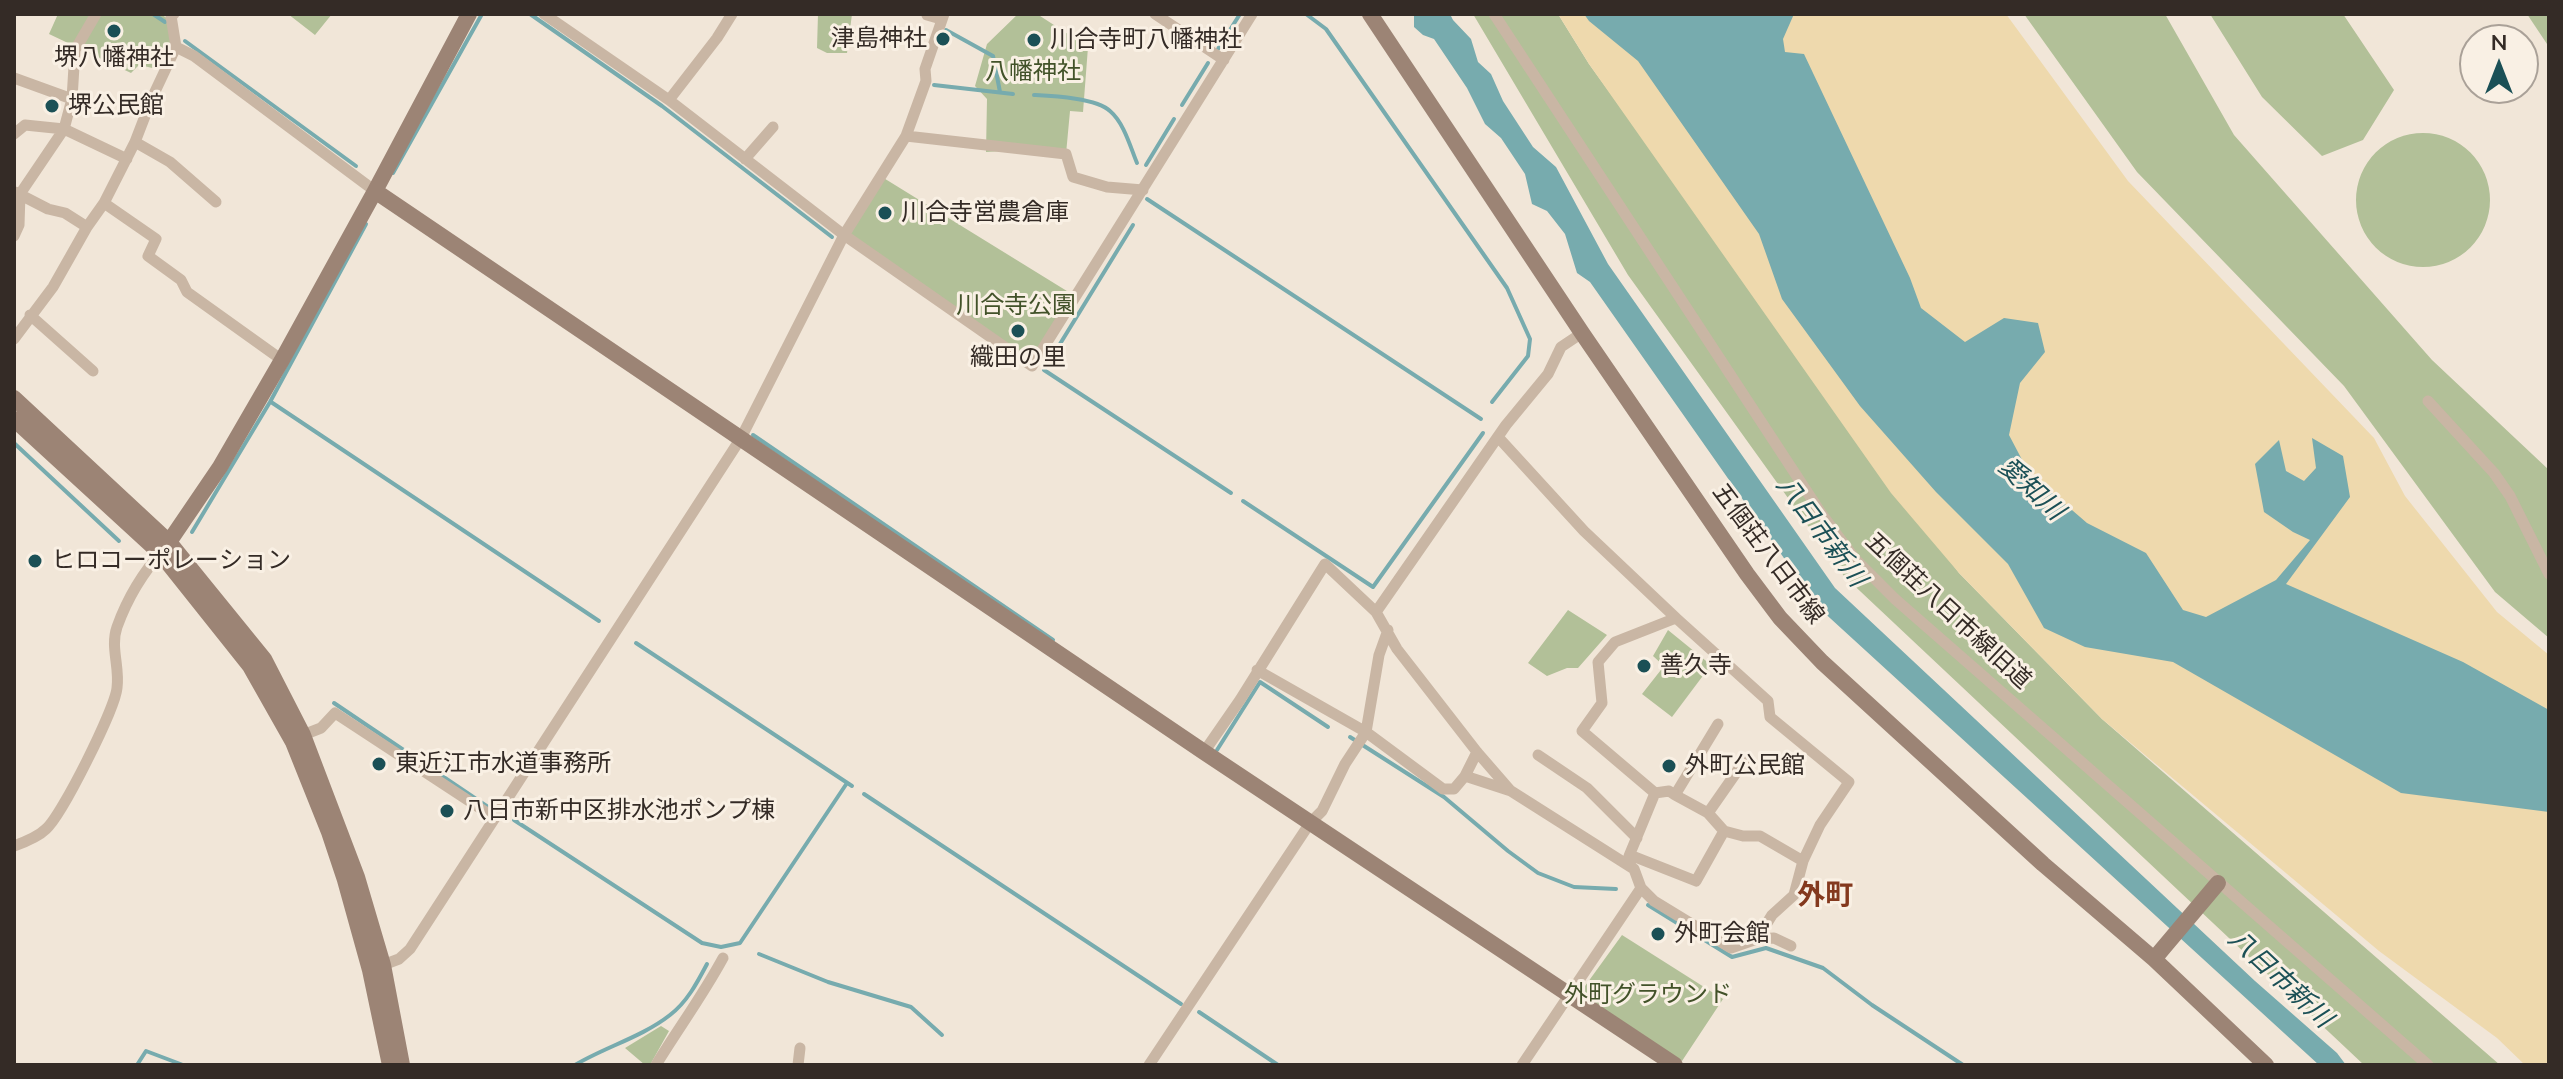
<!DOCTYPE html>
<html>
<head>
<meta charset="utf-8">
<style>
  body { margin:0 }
  #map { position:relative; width:2563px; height:1079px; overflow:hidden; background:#f1e6d8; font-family:Mulish,sans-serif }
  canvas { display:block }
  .frame { position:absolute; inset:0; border:16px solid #342b26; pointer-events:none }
  .north { position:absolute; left:2459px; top:24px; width:80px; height:80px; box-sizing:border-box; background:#f9f0e4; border:2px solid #aaa198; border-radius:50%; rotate:0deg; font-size:22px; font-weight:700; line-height:32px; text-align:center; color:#342b26 }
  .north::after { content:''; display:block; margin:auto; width:28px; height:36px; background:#1b5056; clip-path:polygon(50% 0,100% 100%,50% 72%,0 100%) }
</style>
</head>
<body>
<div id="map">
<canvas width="2563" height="1079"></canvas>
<div class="frame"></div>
<div class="north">N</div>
</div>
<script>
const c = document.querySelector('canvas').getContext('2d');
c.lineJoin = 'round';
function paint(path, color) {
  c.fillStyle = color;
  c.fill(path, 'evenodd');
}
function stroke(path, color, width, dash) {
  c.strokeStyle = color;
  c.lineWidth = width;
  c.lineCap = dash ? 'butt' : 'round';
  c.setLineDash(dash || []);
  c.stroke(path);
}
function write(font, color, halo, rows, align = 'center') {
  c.font = font + ' Mulish,"Noto Sans JP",sans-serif';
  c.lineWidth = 6;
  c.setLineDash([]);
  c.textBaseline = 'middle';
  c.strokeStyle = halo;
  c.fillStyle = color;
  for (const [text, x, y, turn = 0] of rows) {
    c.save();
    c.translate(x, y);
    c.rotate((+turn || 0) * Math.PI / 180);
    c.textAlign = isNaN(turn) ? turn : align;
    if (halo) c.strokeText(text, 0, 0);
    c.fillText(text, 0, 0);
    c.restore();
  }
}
paint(new Path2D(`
  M 58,14 L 161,14 L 168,19 L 171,44 L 157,69 L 139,65 L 131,73 L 49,34 Z
  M 288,14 L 332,14 L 315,35 Z
  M 818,14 L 852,14 L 847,53 L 827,53 L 817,48 Z
  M 1018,14 L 1037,14 L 1088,47 L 1083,112 L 1070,111 L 1066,154 L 1018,150 L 986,152 L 987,99 L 975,86 L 987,44 Z
  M 1473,14 L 1558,14 L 1589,64 L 1959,573 L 2102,719 L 2500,1065 L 2364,1065 L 1844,576 L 1628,275 Z
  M 2024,14 L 2165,14 L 2234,135 L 2432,360 L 2549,470 L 2549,638 L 2495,592 L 2344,386 L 2137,172 Z
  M 2210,14 L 2343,14 L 2394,90 L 2363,140 L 2322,156 L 2262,97 Z
  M 2527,14 L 2549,14 L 2549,47 Z
  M2356 200a67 67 0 1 1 134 0a67 67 0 1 1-134 0Z
  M 882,177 L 1075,296 L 1032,366 L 844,235 Z
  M 1568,610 L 1607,635 L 1578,668 L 1567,668 L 1547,676 L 1528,663 Z
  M 1668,630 L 1711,665 L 1672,717 L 1642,694 L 1664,666 L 1653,656 Z
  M 1622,935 L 1723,999 L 1682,1061 L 1580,993 Z
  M 661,1026 L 669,1031 L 650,1065 L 645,1065 L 625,1048 Z`), '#b2c098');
paint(new Path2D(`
  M 1558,14 L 2006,14 L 2128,181 L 2374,438 L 2405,496 L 2497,612 L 2549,655 L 2549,1065 L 2525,1065 L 2497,1038 L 2379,951 L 2102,719 L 1959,573 L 1891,493 L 1589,64 Z`), '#eed9ad');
paint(new Path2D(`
  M 1414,14 L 1450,14 L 1453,20 L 1471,39 L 1478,62 L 1491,74 L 1503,101 L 1533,147 L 1556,167 L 1608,264 L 1835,588 L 2255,981 L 2337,1053 L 2346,1065 L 2319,1065 L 1819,608 L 1590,282 L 1577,273 L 1565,234 L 1547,211 L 1532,204 L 1525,174 L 1501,138 L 1485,124 L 1467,88 L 1434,39 L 1423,35 L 1414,27 Z
  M 1584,14 L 1794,14 L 1783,39 L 1785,52 L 1804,54 L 1910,278 L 1921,308 L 1965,342 L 2004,318 L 2038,323 L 2045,352 L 2020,383 L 2009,435 L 2029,473 L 2087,523 L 2146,553 L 2183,610 L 2206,617 L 2276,580 L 2310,540 L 2293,532 L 2264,512 L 2255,464 L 2279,440 L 2286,471 L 2304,481 L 2316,468 L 2312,438 L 2343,456 L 2350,497 L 2286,584 L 2463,662 L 2549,710 L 2549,812 L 2401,793 L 2173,662 L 2085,647 L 2044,628 L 2008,564 L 1936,492 L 1860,406 L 1782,299 L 1759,234 L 1638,61 L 1589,21 Z`), '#77abae');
stroke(new Path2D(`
  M 153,14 L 165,22
  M 530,14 L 662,106 L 832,237
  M 1306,14 L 1326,29 L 1507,288 L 1530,339 L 1528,356 L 1492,402
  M 946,30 L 993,56 L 1000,92
  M 185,41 L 356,166
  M 1218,49 L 1240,14
  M 934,85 L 1013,94
  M 1034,95 C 1053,96 1097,98 1110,111 C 1124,123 1130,146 1137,163
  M 1182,105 L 1208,63
  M 1146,165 L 1174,119
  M 393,173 L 482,14
  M 1147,199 L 1481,419
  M 1133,225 L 1044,370 L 1231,493
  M 271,402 L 599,621
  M 753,435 L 1053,640
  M 14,443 L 119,541
  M 1243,501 L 1373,587 L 1483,433
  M 192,532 L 270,402 L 366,224
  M 636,643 L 852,786
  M 334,703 L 488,807
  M 1350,737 L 1444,797 L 1508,851 L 1538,873 L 1574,887 L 1616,889
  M 1217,750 L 1260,682 L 1328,727
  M 864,794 L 1181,1004
  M 514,820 L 702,943 L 721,947 L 740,943 L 847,783
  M 1648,905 L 1732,957 L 1766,948 L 1823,968 L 1872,1005 L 1963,1065
  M 759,954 L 828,982 L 911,1007 L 942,1035
  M 1199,1012 L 1278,1065
  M 137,1065 L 146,1051 L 183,1065
  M 575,1065 C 605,1047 642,1037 670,1015 C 687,1002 697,983 707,964`), '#77abae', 4);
stroke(new Path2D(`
  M 544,14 L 669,100 L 844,235 L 1032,366 L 1252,14
  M 1155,14 L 1224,60
  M 1494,14 L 1821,513 L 1855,559 L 1895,599 L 2428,1065
  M 927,15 L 941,19
  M 176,47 L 194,56 L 375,191
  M 14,78 L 72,99
  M 669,100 L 717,38 L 732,14
  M 14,134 L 25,125 L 64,129 L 127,159
  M 906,136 L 1066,154 L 1073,177 L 1107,187 L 1143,190
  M 135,142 L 170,162 L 216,202
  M 745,159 L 773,127
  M 15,192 L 48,209 L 65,213 L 87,227
  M 104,203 L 156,239 L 148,256 L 181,280 L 187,292 L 282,360
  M 14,236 L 19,225 L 20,194 L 64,129 L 72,99 L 75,50 L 96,14
  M 30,315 L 93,371
  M 14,339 L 53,287 L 87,227 L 104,203 L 135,142 L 152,98 L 176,47 L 171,16 L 174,14
  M 2428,401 L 2494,473 L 2510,496 L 2549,574
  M 1498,437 L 1584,531 L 1676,618 L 1615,642 L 1598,662 L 1602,703 L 1582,731 L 1655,793 L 1669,791 L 1675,795
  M 1257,670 L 1366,732 L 1443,789 L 1454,789 L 1465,776 L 1477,752
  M 303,735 L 321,728 L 335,713 L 495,818
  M 1204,752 L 1240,700 L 1325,564 L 1376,612
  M 1538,755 L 1587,788 L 1637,838
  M 1465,776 L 1511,791 L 1634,869 L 1641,888 L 1654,901 L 1731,948 L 1757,939 L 1772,915 L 1794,895 L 1803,861 L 1820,825 L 1849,782 L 1770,717 L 1768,701 L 1676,618
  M 1510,790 L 1477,752 L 1397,649 L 1376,612 L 1506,425 L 1548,374 L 1561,347 L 1582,333
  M 1708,813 L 1745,760
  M 1724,831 L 1743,836 L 1760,836 L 1803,861
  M 14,846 C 25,842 38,837 46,829 C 62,815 115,709 117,688 C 120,667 110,647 117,627 C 127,599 144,571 164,549
  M 1630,855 L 1696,881 L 1724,831 L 1708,813 L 1675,795 L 1718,724
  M 1631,861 L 1629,856 L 1655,793
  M 1757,939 L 1774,938 L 1791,946
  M 383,965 L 399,959 L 410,949 L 741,438 L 844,235 L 906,136 L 926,81 L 925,69 L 944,14
  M 656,1065 C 678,1029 703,995 723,958
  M 798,1065 L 800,1048
  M 1149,1065 L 1310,823 L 1322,811 L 1345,764 L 1366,732 L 1379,655 L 1388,630
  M 1522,1065 L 1641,888`), '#c9b6a4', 11);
stroke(new Path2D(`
  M 1370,14 L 1582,333 L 1747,574 L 1780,618 L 1822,662 L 2043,864 L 2154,959 L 2266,1065
  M 375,191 L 1204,752 L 1675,1065
  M 14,398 L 169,542 L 264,659 L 303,735 L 357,877 L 383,965 L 402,1065
  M 14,419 L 160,553 L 250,666 L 293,742 L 329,832 L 345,880 L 370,970 L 390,1065
  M 169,542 L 220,467 L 282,360 L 375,191 L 469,14
  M 2154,959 L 2218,883`), '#9c8475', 16);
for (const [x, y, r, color] of [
  [114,31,8,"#1b5056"],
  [943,39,8,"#1b5056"],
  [1034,40,8,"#1b5056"],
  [52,106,8,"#1b5056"],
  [885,213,8,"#1b5056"],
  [1018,331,8,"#1b5056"],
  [35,561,8,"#1b5056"],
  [1644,666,8,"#1b5056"],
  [379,764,8,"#1b5056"],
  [1669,766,8,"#1b5056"],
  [447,811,8,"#1b5056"],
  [1658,934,8,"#1b5056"]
]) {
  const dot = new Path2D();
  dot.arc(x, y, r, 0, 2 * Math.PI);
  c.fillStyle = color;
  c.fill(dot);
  stroke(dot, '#f9f0e4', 3);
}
write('24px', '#342b26', '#f9f0e4', [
  ["津島神社",927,39,"right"],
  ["川合寺町八幡神社",1050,40],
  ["堺八幡神社",114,58,"center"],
  ["堺公民館",68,106],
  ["川合寺営農倉庫",901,213],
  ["織田の里",1018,358,"center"],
  ["ヒロコーポレーション",51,561],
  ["善久寺",1660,666],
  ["東近江市水道事務所",395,764],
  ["外町公民館",1685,766],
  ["八日市新中区排水池ポンプ棟",463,811],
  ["外町会館",1674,934]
], 'left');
write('24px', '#425229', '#f9f0e4', [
  ["八幡神社",1033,72],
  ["川合寺公園",1016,306],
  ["外町グラウンド",1648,995]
]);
write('24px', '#342b26', '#f9f0e4', [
  ["五個荘八日市線",1768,554,53],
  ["五個荘八日市線旧道",1948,611,43]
]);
write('italic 26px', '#1b5056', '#f9f0e4', [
  ["愛知川",2031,489,43],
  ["八日市新川",1821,532,53],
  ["八日市新川",2280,979,43]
]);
write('bold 28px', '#84391e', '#f9f0e4', [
  ["外町",1825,896]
]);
</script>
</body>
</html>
